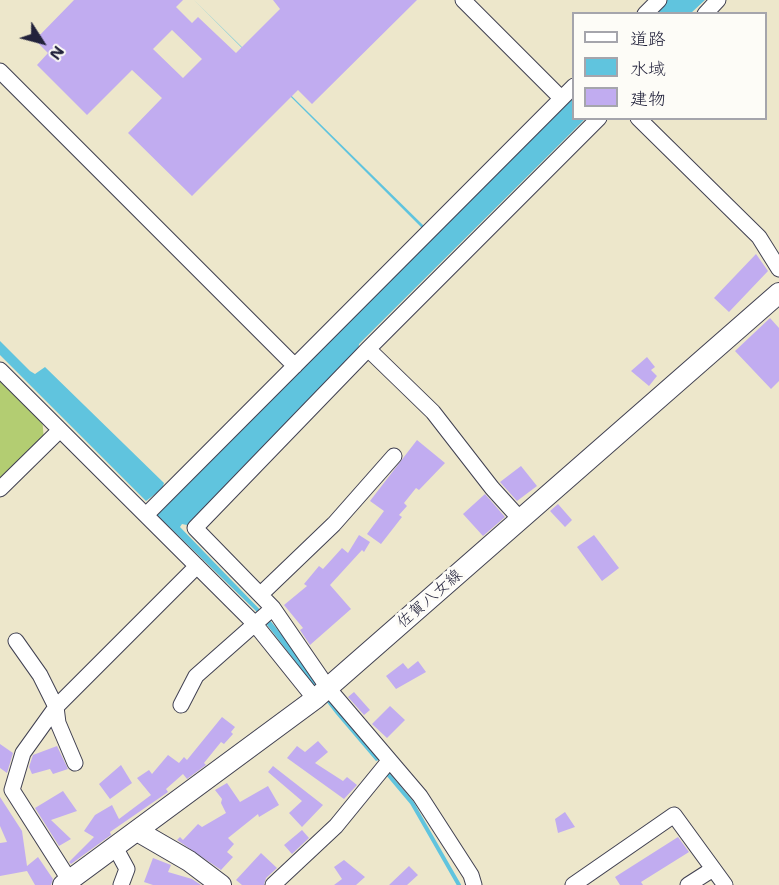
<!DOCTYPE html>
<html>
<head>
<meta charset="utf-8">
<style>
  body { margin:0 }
  #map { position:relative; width:779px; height:885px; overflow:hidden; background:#ede7cb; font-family:"Shantell Sans","Klee One",sans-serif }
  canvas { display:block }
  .legend { position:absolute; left:572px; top:12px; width:195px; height:108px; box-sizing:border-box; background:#fdfcf7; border:2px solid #a5a5ac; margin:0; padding:8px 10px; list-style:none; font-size:18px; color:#22223b }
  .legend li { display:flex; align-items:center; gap:12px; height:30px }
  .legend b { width:30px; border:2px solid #a5a5ac }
  .north { position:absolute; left:12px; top:12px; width:60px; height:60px; -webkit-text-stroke:4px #fdfcf7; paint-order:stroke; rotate:126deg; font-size:16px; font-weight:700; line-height:24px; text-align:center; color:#22223b }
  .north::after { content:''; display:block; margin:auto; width:21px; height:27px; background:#22223b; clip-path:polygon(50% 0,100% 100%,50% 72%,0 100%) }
</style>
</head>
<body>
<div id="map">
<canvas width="779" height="885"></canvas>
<ul class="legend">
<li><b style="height:8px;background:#fff"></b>道路</li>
<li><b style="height:16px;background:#60c4de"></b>水域</li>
<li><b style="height:16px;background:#c1acf0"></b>建物</li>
</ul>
<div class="north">N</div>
</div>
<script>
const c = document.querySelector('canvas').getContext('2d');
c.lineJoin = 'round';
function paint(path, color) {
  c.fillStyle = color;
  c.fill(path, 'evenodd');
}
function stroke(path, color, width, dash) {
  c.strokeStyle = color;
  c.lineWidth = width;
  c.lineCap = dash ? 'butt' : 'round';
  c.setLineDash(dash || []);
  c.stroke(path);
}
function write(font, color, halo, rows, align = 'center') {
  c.font = font + ' "Shantell Sans","Klee One",sans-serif';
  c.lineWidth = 6;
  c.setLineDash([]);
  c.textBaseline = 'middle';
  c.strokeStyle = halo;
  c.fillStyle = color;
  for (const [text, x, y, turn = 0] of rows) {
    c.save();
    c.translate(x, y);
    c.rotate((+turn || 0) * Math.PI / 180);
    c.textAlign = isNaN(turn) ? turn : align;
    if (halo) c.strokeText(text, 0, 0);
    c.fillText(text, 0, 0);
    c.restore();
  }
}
paint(new Path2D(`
  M 0,374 L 42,417 L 44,440 L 0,484 Z`), '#b3cd72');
paint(new Path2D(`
  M 194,0 L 424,226 L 422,228 Z
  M 667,0 L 705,0 L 691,13 L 656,14 Z
  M 573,96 L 574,118 L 585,119 L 359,344 L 358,353 L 187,525 L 182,524 L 180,527 L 269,619 L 381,759 L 376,761 L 336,714 L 257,612 L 156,514 Z
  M 0,341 L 30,371 L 35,374 L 45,367 L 164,483 L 162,489 L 146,501 L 0,355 Z`), '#60c4de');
stroke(new Path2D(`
  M 386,772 L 412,803 L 459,885`), '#60c4de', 4);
paint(new Path2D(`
  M 74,0 L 183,0 L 176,7 L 192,23 L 198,17 L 236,53 L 280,9 L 273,0 L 417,0 L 312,104 L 298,90 L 192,196 L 128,133 L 162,98 L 132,70 L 87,115 L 37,65 L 48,53 L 35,40 ZM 172,30 L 202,59 L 183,78 L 153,49 Z
  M 756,254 L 768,271 L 729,312 L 714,298 Z
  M 770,318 L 779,328 L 779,381 L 771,389 L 735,351 Z
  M 647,357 L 655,367 L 651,370 L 657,376 L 649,386 L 631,371 Z
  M 417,440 L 445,463 L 419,490 L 416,488 L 404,503 L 407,506 L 399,515 L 402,517 L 381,544 L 367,534 L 384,511 L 370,501 Z
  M 521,466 L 537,486 L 517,501 L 500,482 Z
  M 485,494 L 505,517 L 483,536 L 463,514 Z
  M 558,504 L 572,520 L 565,527 L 550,511 Z
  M 359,535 L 370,542 L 364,552 L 362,550 L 330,585 L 351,609 L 310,645 L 300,630 L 303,628 L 284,605 L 307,586 L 304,584 L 319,566 L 323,569 L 342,548 L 348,553 Z
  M 594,535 L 619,568 L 602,581 L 577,547 Z
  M 418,661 L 426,672 L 396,689 L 386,676 L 403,663 L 408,669 Z
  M 354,692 L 370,710 L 364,715 L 348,697 Z
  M 390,706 L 405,720 L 387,738 L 372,724 Z
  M 222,717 L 235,727 L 231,732 L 233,734 L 224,744 L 221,742 L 204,763 L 206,765 L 187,779 L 183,774 L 166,789 L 168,792 L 110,832 L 111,835 L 71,864 L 69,862 L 94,837 L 84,831 L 95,815 L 112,805 L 119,819 L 151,795 L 137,778 L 149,770 L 152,774 L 168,755 L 179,763 L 184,757 L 187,760 Z
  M 318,741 L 328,752 L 315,763 L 343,781 L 347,777 L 357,785 L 344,799 L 287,758 L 297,746 L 305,752 Z
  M 0,744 L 13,753 L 7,773 L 0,768 Z
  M 57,746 L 68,769 L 53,774 L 50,769 L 32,774 L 29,767 L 33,755 Z
  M 121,765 L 132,783 L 110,799 L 99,784 Z
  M 273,766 L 323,805 L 302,827 L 289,813 L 302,801 L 268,772 Z
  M 227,783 L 240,802 L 268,786 L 279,805 L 259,817 L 258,814 L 228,838 L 234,844 L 227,852 L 233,857 L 221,870 L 177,840 L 180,837 L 183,840 L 198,824 L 202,827 L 226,813 L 221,803 L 222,799 L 215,790 Z
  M 63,791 L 77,811 L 51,820 L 71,839 L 59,846 L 35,808 Z
  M 0,797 L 22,831 L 27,866 L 38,857 L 53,879 L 51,885 L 35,885 L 27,871 L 0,876 L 0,843 L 7,842 L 0,826 Z
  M 565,812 L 575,827 L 558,833 L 555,819 Z
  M 302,830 L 309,838 L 292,854 L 284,845 Z
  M 678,837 L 689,852 L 641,882 L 643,885 L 620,885 L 615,877 Z
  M 261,853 L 277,868 L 266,878 L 264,885 L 242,885 L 236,880 Z
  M 153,858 L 171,865 L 168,872 L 192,879 L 201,885 L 153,885 L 144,882 Z
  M 344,860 L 365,877 L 356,885 L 334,885 L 342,879 L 334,867 Z
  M 409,866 L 418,875 L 407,885 L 389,885 Z`), '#c1acf0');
const minor = new Path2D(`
  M 463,0 L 561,98
  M 645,14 L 659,0
  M 705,14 L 718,0
  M 0,71 L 295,366
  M 638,118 L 759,237 L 779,269
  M 368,349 L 433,412 L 492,488 L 521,520
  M 0,370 L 254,623 L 315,699
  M 0,489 L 60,430
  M 147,514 L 574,86
  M 261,594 L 334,524 L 394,456
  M 16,641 L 40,675 L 56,707 L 58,723 L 75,763
  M 181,705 L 196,676 L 273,608
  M 115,847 L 127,869 L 121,885
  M 70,881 L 12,790 L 23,753 L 56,707 L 197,566
  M 273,885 L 336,826 L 389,761
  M 474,885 L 471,875 L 420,796 L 328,688 L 273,608 L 195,528 L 368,349 L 599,118
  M 573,885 L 674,815 L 725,885
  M 688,885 L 713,869`);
const major = new Path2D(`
  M 139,832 L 189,861 L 221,885
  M 63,885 L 315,699 L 779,293`);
stroke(minor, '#404051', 17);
stroke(major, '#404051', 22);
stroke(minor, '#fff', 15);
stroke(major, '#fff', 20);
write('16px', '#22223b', '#fdfcf7', [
  ["佐賀八女線",430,599,-41]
]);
</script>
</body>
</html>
